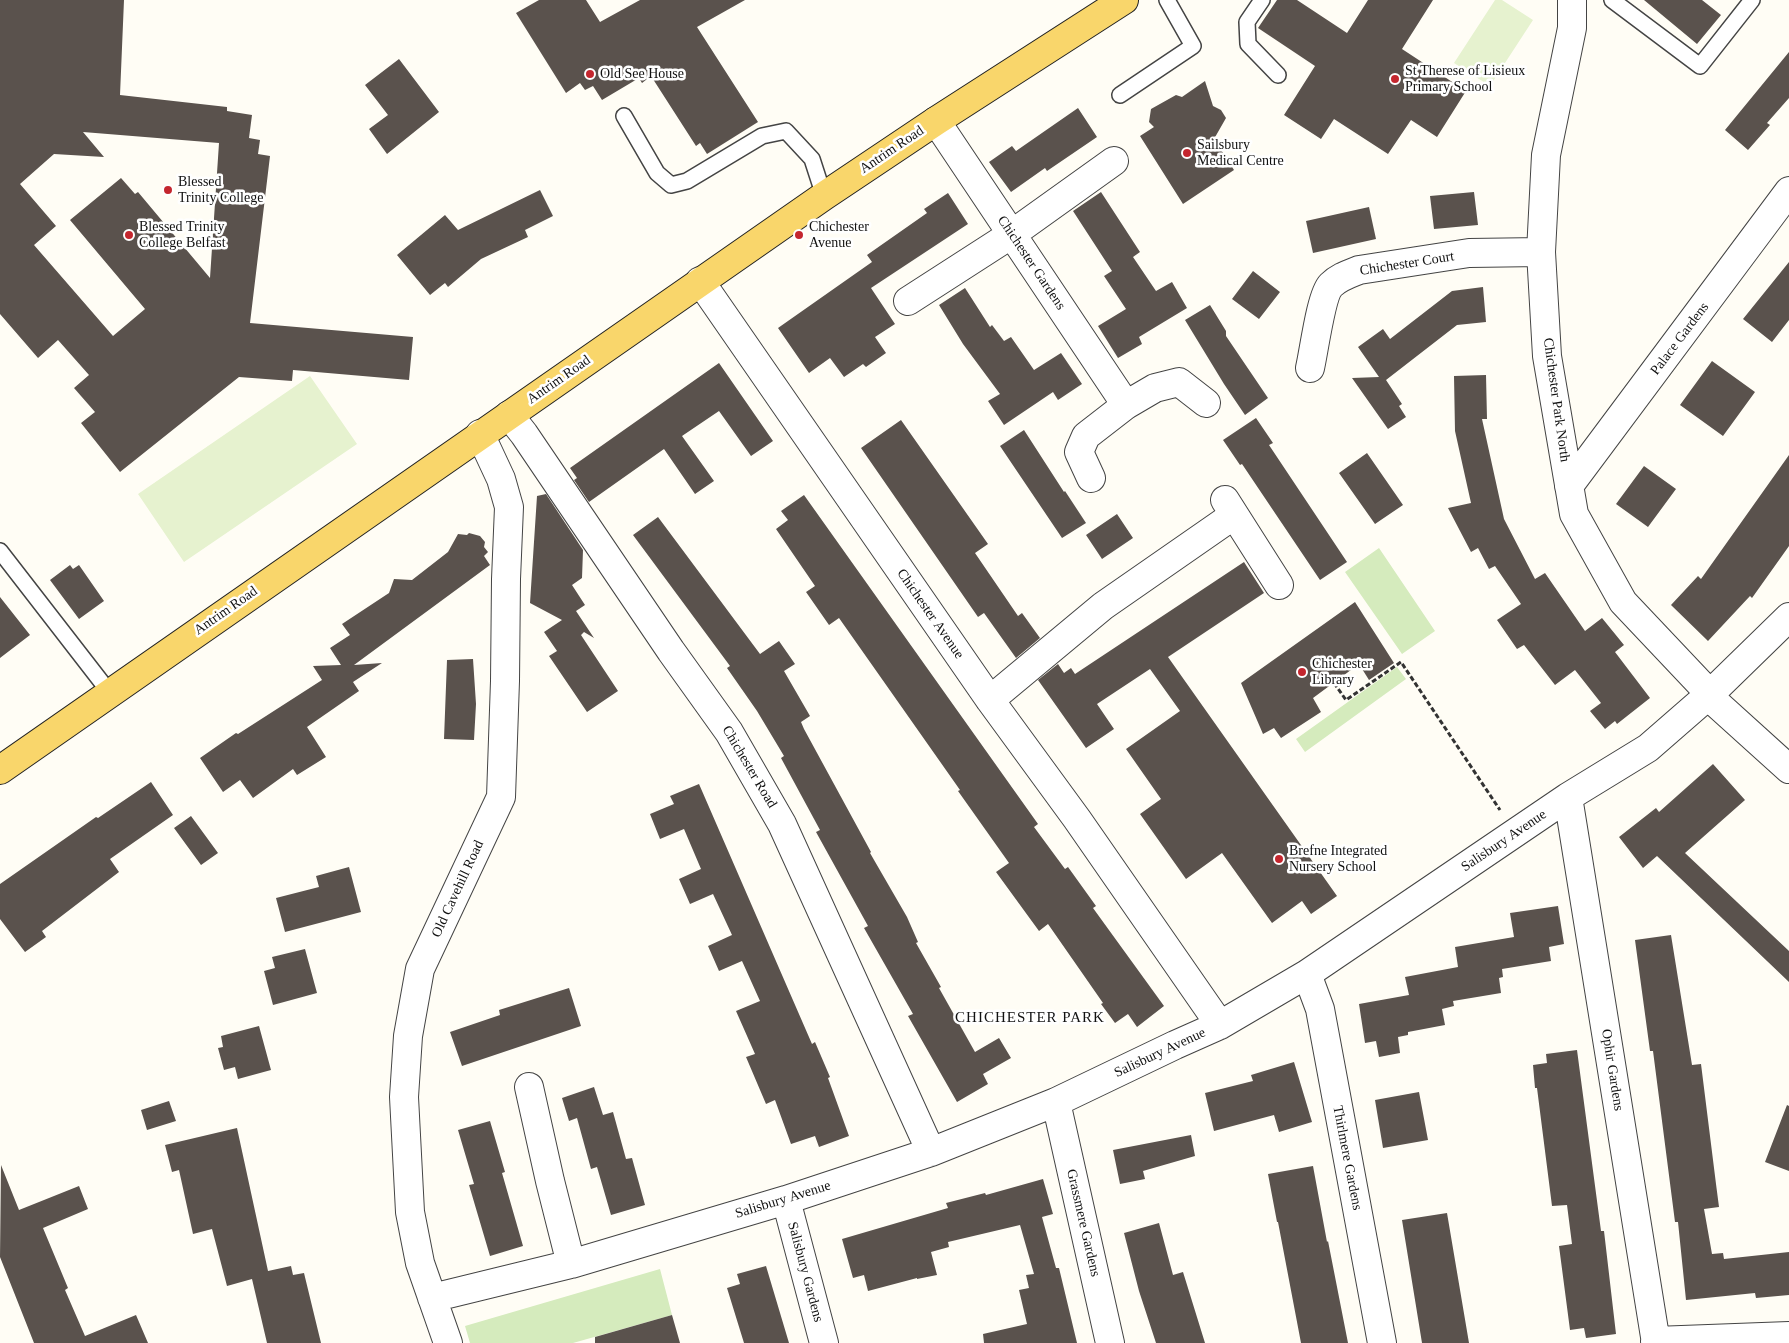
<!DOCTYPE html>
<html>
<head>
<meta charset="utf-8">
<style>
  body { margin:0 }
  canvas { display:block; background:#fffdf5 }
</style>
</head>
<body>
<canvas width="1789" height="1343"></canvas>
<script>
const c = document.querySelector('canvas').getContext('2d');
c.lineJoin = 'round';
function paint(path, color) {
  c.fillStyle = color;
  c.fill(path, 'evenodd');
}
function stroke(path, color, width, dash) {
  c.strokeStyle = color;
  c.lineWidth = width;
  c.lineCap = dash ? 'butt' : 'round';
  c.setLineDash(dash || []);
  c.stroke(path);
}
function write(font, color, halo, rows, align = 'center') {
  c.font = font + ' Georgia,serif';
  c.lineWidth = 5;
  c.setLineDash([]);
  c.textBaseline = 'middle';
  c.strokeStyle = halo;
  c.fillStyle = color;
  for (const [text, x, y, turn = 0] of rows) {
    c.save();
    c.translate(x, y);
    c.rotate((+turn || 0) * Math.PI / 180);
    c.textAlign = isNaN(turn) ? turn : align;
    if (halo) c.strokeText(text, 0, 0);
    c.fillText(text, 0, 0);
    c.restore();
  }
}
paint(new Path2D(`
  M 1379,548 L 1435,631 L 1402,654 L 1345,572 Z
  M 1397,667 L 1406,679 L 1305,752 L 1296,739 Z
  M 660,1269 L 672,1315 L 573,1343 L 470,1343 L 465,1326 Z`), '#d5ebbd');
paint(new Path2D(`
  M 1495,0 L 1502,0 L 1533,20 L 1490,86 L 1454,63 Z
  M 310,376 L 357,444 L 184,562 L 138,494 Z`), '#e6f2cf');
paint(new Path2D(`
  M 0,0 L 124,0 L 120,95 L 227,107 L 227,111 L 252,115 L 249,138 L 260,140 L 258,154 L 270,156 L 250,323 L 413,337 L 409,380 L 293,370 L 292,381 L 239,377 L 120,472 L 81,423 L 95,412 L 74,388 L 89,375 L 58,340 L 38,358 L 0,314 ZM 83,132 L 219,143 L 210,278 L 138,192 L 135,194 L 121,178 L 70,220 L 145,309 L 113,336 L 34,245 L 56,226 L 20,184 L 54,154 L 104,157 Z
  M 539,0 L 586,0 L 600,22 L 640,0 L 745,0 L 697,27 L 758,122 L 707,154 L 700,143 L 696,146 L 651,76 L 642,83 L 639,78 L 602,100 L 593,86 L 585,90 L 580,83 L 566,93 L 516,13 Z
  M 1277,0 L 1297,0 L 1347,33 L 1368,0 L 1433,0 L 1402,49 L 1466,91 L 1437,137 L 1411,120 L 1388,154 L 1334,119 L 1321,139 L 1284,115 L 1315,66 L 1258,28 Z
  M 1644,0 L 1702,0 L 1721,15 L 1697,44 Z
  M 1789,52 L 1789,98 L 1767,123 L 1770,125 L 1748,150 L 1725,130 Z
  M 399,59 L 439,112 L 387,154 L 369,129 L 388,115 L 365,85 Z
  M 1205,81 L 1213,106 L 1221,110 L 1226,118 L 1214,139 L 1234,170 L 1183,204 L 1140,136 L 1154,127 L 1149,122 L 1151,109 L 1176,95 L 1182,97 Z
  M 1078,108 L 1097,137 L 1047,171 L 1045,168 L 1011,192 L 989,162 L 1012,146 L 1016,151 Z
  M 540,190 L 553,216 L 525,230 L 528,237 L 481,259 L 448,287 L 445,283 L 430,295 L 397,255 L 445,215 L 458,230 Z
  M 1101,192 L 1140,252 L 1133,257 L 1156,291 L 1172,282 L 1187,308 L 1139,337 L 1142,344 L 1118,358 L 1098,326 L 1126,309 L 1104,276 L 1112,271 L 1073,211 Z
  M 1474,192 L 1478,225 L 1434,229 L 1430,196 Z
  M 948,193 L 968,224 L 871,288 L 895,324 L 875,337 L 886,353 L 866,367 L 863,364 L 844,377 L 830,358 L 809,373 L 778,328 L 872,262 L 867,255 L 927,213 L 924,209 Z
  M 1369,207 L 1376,239 L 1313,253 L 1306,221 Z
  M 1789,262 L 1789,320 L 1772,342 L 1743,319 Z
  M 1253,271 L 1280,292 L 1259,319 L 1232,299 Z
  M 1483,287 L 1486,322 L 1457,325 L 1386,380 L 1402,404 L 1399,406 L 1406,417 L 1388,429 L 1352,378 L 1379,377 L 1358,347 L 1383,329 L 1390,339 L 1452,291 Z
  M 965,288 L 990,327 L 992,325 L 1004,341 L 1011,337 L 1034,370 L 1061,353 L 1082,384 L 1058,400 L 1053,392 L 1004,425 L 988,401 L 1000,394 L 963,344 L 939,305 Z
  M 1210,305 L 1226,331 L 1226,336 L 1268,398 L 1245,415 L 1224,384 L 1185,320 Z
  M 1712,361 L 1755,392 L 1723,436 L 1680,405 Z
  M 719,363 L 773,441 L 751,456 L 719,411 L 682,436 L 714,481 L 695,494 L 664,449 L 589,502 L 574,480 L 577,478 L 570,468 Z
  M 1486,375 L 1487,419 L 1482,419 L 1504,519 L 1535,579 L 1545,573 L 1585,631 L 1602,618 L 1624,645 L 1615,652 L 1650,698 L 1617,724 L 1615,721 L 1605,729 L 1590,711 L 1601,703 L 1575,670 L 1555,685 L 1524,645 L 1517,649 L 1497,620 L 1521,604 L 1495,566 L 1489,569 L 1478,548 L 1471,552 L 1448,508 L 1471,503 L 1455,431 L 1454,376 Z
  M 1256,418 L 1273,443 L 1269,445 L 1347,562 L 1320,580 L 1242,464 L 1240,465 L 1223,440 Z
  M 901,420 L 988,544 L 975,553 L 1018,616 L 1022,613 L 1040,638 L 1016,658 L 984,613 L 978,617 L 861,448 Z
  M 1024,430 L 1064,492 L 1065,491 L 1086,523 L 1062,538 L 1000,446 Z
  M 1367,453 L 1403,505 L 1375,524 L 1339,473 Z
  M 1789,455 L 1789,546 L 1752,598 L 1750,596 L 1708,641 L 1671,605 L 1698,576 L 1701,579 Z
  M 1644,466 L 1676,489 L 1648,527 L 1616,504 Z
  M 546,494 L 583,550 L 582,578 L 572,585 L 585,605 L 576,611 L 594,638 L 584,632 L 581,635 L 618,691 L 587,712 L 549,656 L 557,651 L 544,632 L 562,620 L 530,603 L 537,496 Z
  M 804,495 L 1038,824 L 1034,827 L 1065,869 L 1068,867 L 1096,906 L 1093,908 L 1164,1006 L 1137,1027 L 1128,1014 L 1115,1023 L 1101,1004 L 1103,1003 L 1048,924 L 1039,931 L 996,872 L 1009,863 L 958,791 L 960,790 L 839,618 L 829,625 L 806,592 L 815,586 L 776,529 L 788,520 L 781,511 Z
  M 1117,514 L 1133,538 L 1102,559 L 1086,535 Z
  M 658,517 L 760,654 L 779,641 L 795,664 L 784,671 L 810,716 L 801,722 L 804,729 L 871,852 L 870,853 L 907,917 L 918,942 L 916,943 L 941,987 L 939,988 L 975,1052 L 999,1038 L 1011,1058 L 983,1074 L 988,1084 L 957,1102 L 908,1016 L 913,1014 L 864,928 L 868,926 L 816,832 L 820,830 L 781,758 L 784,756 L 757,711 L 727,668 L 730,666 L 633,535 Z
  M 469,533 L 480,536 L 485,542 L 484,547 L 488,552 L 484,556 L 490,565 L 354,665 L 382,663 L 353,682 L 359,691 L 307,727 L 326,757 L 297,775 L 293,769 L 253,798 L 240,780 L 223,792 L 200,758 L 236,733 L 238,734 L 322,680 L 313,666 L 341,665 L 330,648 L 350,635 L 342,624 L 389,593 L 394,579 L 412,580 L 448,552 L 458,534 L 467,535 Z
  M 1244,562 L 1264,593 L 1168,657 L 1337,896 L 1311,914 L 1302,901 L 1272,923 L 1222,853 L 1186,879 L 1140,814 L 1161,799 L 1126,749 L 1180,711 L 1150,669 L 1097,704 L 1114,729 L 1086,748 L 1038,680 L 1058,664 L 1064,673 L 1071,668 L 1075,674 Z
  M 70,565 L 73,569 L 79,565 L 104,601 L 79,619 L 50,580 Z
  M 0,597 L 30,635 L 0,658 Z
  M 1355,602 L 1394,663 L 1369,680 L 1359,664 L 1313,698 L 1321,712 L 1281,738 L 1274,728 L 1263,734 L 1241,683 Z
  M 473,659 L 476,704 L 474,740 L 444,739 L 447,660 Z
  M 1713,764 L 1745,800 L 1685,853 L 1789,951 L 1789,982 L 1657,856 L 1643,868 L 1619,837 L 1656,808 L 1659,812 Z
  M 151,782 L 173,815 L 110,859 L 119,872 L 42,931 L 46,937 L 25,952 L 0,919 L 0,884 L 96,817 L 98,818 Z
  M 699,784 L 812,1044 L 815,1042 L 830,1077 L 828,1078 L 849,1136 L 819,1147 L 815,1136 L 791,1144 L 775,1100 L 766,1104 L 746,1057 L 755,1054 L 736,1011 L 760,1001 L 742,961 L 719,971 L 708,946 L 732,935 L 713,894 L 690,904 L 679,879 L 701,869 L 684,829 L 660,839 L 650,814 L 674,804 L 670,796 Z
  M 191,816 L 218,853 L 201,865 L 174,828 Z
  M 349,867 L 361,912 L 285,932 L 276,898 L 319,887 L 316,876 Z
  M 1558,906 L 1564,944 L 1549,947 L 1551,961 L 1502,969 L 1503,977 L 1499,978 L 1501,993 L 1453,1001 L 1454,1006 L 1442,1009 L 1445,1025 L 1408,1032 L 1408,1035 L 1398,1037 L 1400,1053 L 1379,1057 L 1376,1041 L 1365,1043 L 1359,1004 L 1409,995 L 1405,977 L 1458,967 L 1455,947 L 1514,937 L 1510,913 Z
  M 1671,935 L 1692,1065 L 1701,1064 L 1716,1184 L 1719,1207 L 1704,1209 L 1712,1254 L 1723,1253 L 1724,1259 L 1789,1252 L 1789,1295 L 1756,1298 L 1755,1293 L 1686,1300 L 1678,1222 L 1675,1222 L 1653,1051 L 1650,1051 L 1635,940 Z
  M 305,949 L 317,993 L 273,1005 L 264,971 L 275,968 L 272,957 Z
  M 569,988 L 581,1026 L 462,1066 L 450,1032 L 500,1015 L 499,1010 Z
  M 259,1026 L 271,1070 L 238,1079 L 235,1067 L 224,1070 L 218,1048 L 223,1047 L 221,1036 Z
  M 1577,1050 L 1601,1231 L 1604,1231 L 1616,1334 L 1586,1338 L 1584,1328 L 1570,1330 L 1559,1246 L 1572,1244 L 1567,1205 L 1552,1206 L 1537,1088 L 1535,1088 L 1533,1065 L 1547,1063 L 1546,1054 Z
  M 1294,1062 L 1312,1122 L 1279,1132 L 1274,1115 L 1214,1131 L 1205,1093 L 1253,1081 L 1251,1075 Z
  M 594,1087 L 603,1115 L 613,1112 L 626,1159 L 632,1158 L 645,1205 L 611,1215 L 597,1167 L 591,1169 L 577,1118 L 569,1121 L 562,1098 Z
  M 1419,1092 L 1428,1140 L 1383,1148 L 1375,1100 Z
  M 169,1101 L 176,1121 L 147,1130 L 141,1110 Z
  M 1787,1105 L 1789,1106 L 1789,1171 L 1765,1162 Z
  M 490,1121 L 505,1172 L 502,1173 L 523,1246 L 490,1256 L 469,1185 L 474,1184 L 458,1130 Z
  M 237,1128 L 268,1271 L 291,1266 L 293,1275 L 304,1273 L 321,1343 L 267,1343 L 252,1279 L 227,1286 L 212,1229 L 193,1234 L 179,1170 L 172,1172 L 165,1145 Z
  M 1191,1135 L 1195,1156 L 1143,1171 L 1145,1179 L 1120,1184 L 1113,1150 Z
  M 1,1165 L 19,1210 L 79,1186 L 88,1209 L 43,1228 L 68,1288 L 65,1290 L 85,1336 L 136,1315 L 148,1343 L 34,1343 L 0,1257 Z
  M 1313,1166 L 1327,1242 L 1328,1241 L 1348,1343 L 1301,1343 L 1278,1222 L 1277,1222 L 1268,1174 Z
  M 1043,1179 L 1053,1214 L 1042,1217 L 1056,1268 L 1059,1268 L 1077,1343 L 984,1343 L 983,1334 L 1027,1324 L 1019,1290 L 1029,1288 L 1026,1275 L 1034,1274 L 1020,1225 L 948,1242 L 949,1247 L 931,1252 L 937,1275 L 917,1279 L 917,1278 L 868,1291 L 864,1275 L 853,1278 L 842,1239 L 948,1208 L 946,1203 L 985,1193 L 986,1195 Z
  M 1447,1213 L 1469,1343 L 1422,1343 L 1402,1220 Z
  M 1159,1223 L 1173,1275 L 1183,1272 L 1205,1343 L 1156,1343 L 1139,1291 L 1124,1233 Z
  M 766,1266 L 789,1343 L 744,1343 L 727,1288 L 740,1284 L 737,1274 Z
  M 672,1315 L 680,1343 L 595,1343 L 595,1337 Z`), '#5a524d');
const lane = new Path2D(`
  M 1262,0 L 1247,22 L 1248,44 L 1278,75
  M 1612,0 L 1700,66 L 1752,0
  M 1120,95 L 1193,46 L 1167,0
  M 624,116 L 657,173 L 671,185 L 687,181 L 762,136 L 786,131 L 812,159 L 824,196
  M 0,551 L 110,693`);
const street = new Path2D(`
  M 1572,0 L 1572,28 L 1546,155 L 1541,252 L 1547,356 L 1574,514 L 1623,602 L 1710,694 L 1717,704 L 1789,769
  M 936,121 L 1126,405
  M 700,281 L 990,700 L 1077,819 L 1220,1025
  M 908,301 L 1012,234 L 1114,161
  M 1310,368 C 1314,351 1321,295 1331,285 C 1339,277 1349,274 1359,270 L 1469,253 L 1541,252
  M 509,415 L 524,434 L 671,651 L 729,732 L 782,824 L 931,1152
  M 1091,478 L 1079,452 L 1086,436 L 1126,405 L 1155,388 L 1179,382 L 1206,403
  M 1569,486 L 1789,191
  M 1225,500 L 1279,585
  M 990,700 L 1103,606 L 1234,515
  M 1568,797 L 1656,1343
  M 1307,974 L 1320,1009 L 1382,1343
  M 529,1087 L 550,1181 L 571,1264
  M 1056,1102 L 1110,1343
  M 786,1200 L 824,1343
  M 432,1298 L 571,1264 L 786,1200 L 931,1152 L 1056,1102 L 1175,1045 L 1220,1025 L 1307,974 L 1568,797 L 1648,748 L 1710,694 L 1789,617
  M 1655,1341 L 1789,1336
  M 448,1343 L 420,1263 L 410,1212 L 404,1097 L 408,1036 L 420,969 L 501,797 L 505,681 L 506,579 L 509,507 L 501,479 L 480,434`);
const primary = new Path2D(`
  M 0,770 L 824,196 L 936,121 L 1124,0`);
stroke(lane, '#444', 18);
stroke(street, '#444', 30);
stroke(primary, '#222', 30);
stroke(new Path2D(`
  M 1334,683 L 1346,700 L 1401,662 L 1500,810`), '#333', 3, [5, 2.5]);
stroke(lane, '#fff', 15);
stroke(street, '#fff', 28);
stroke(primary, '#f9d66b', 28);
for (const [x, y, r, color] of [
  [590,74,5,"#c4262e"],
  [1395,79,5,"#c4262e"],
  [1187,153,5,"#c4262e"],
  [168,190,5,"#c4262e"],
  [129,235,5,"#c4262e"],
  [799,235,5,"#c4262e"],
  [1302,672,5,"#c4262e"],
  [1279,859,5,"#c4262e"]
]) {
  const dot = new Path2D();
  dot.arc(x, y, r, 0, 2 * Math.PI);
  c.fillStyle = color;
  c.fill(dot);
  stroke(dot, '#fff', 2);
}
write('14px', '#111', '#fff', [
  ["St Therese of Lisieux",1405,71],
  ["Primary School",1405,87],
  ["Old See House",600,74],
  ["Sailsbury",1197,145],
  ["Medical Centre",1197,161],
  ["Blessed",178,182],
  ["Trinity College",178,198],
  ["Blessed Trinity",139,227],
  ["College Belfast",139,243],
  ["Chichester",809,227],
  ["Avenue",809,243],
  ["Chichester",1312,664],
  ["Library",1312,680],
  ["Brefne Integrated",1289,851],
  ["Nursery School",1289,867]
], 'left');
write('14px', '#111', '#fff', [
  ["Antrim Road",892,150,-34],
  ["Chichester Gardens",1031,263,56],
  ["Chichester Court",1407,264,-9],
  ["Palace Gardens",1680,339,-53],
  ["Antrim Road",559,380,-35],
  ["Chichester Park North",1556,400,82],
  ["Antrim Road",226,611,-35],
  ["Chichester Avenue",930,614,55],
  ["Chichester Road",749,767,59],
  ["Salisbury Avenue",1504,841,-34],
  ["Old Cavehill Road",458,889,-65],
  ["Salisbury Avenue",1160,1053,-25],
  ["Ophir Gardens",1612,1070,81],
  ["Thirlmere Gardens",1347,1158,79],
  ["Salisbury Avenue",783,1200,-17],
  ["Grassmere Gardens",1083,1223,77],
  ["Salisbury Gardens",805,1272,75]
]);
c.letterSpacing = '1px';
write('15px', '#111', '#fff', [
  ["CHICHESTER PARK",1030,1018]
]);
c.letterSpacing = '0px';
</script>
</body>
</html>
